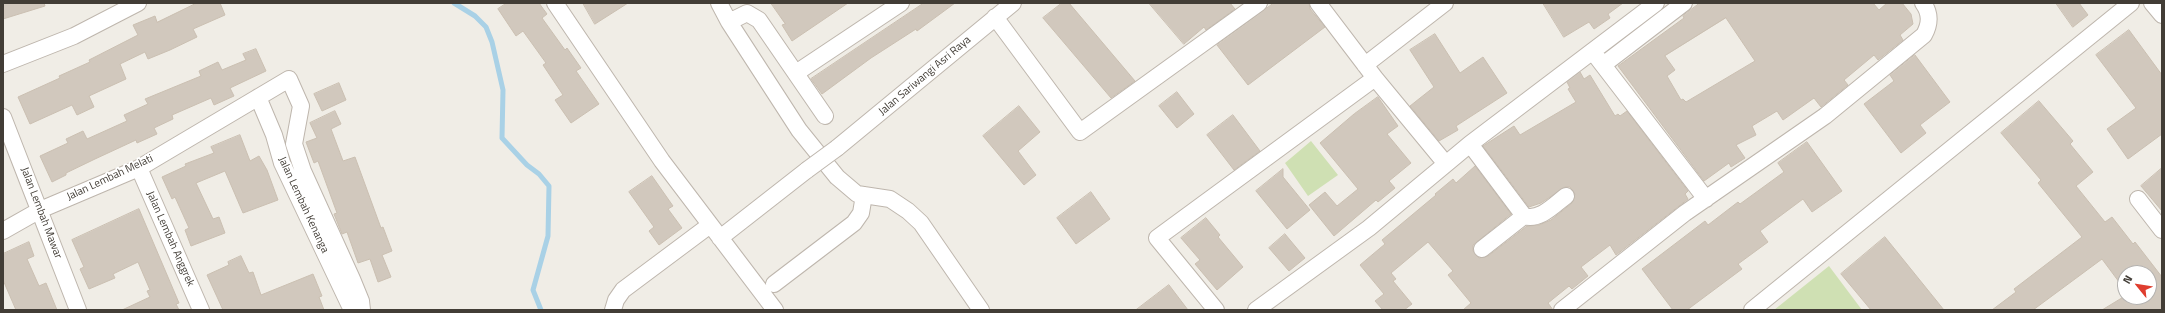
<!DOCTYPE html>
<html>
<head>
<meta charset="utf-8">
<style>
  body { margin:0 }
  #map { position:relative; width:2165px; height:313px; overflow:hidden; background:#f0ede6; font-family:"Titillium Web",sans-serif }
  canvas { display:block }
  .frame { position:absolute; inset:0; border:4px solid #423d36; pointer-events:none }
  .north { position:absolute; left:2117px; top:265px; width:40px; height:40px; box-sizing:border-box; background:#fff; border:1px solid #b3b1af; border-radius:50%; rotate:300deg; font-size:11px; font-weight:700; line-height:16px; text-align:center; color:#423d36 }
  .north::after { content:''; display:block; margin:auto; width:14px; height:18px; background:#df3e2f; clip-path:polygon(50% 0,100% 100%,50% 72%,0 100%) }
</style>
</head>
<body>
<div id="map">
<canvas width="2165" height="313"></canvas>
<div class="frame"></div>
<div class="north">N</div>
</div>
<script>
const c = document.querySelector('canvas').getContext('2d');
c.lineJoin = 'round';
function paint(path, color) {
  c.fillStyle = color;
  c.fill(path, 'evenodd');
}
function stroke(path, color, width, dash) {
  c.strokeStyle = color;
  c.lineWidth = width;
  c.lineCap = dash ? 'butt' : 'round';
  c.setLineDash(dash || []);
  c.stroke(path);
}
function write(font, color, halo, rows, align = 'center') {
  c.font = font + ' "Titillium Web",sans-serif';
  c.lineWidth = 3.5;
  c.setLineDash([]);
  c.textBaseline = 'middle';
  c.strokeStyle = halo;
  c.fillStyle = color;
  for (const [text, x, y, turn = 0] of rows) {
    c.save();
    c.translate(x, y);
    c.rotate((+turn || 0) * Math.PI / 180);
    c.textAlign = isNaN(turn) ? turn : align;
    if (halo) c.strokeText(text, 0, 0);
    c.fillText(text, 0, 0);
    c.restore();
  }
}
paint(new Path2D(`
  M 1311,141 L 1338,175 L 1308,196 L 1285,163 Z
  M 1829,266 L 1862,310 L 1774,310 Z`), '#cfe0b3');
stroke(new Path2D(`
  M 454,3 L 475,16 L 486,27 L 492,42 L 503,90 L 502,138 L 527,165 L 539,174 L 549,186 L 548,236 L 533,290 L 541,310`), '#a9d1e6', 5);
const building = new Path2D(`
  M 3,3 L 44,3 L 45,6 L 3,19 Z
  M 197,3 L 220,3 L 225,15 L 193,29 L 197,37 L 170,50 L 148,59 L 145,52 L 120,64 L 126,79 L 89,96 L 94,107 L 77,115 L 72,105 L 30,124 L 18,97 L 60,78 L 59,76 L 90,62 L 89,60 L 138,35 L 133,25 L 155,16 L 157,22 Z
  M 507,3 L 539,3 L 547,14 L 542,18 L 565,50 L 567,48 L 581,68 L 576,71 L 599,104 L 571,123 L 555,100 L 563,95 L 543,65 L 546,63 L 523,31 L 516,36 L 498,9 Z
  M 583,3 L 628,3 L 595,24 Z
  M 771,3 L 848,3 L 792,41 L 782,25 L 785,24 Z
  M 924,3 L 955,3 L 917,31 L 916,29 L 871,58 L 822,94 L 811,79 Z
  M 1062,3 L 1069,3 L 1135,81 L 1111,98 L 1043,18 Z
  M 1149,3 L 1230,3 L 1235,9 L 1206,30 L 1204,27 L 1184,44 Z
  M 1274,3 L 1309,3 L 1310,9 L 1325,27 L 1248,85 L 1217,45 Z
  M 1543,3 L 1623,3 L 1608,14 L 1610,18 L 1594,29 L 1589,22 L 1564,37 Z
  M 1700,3 L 1873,3 L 1879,10 L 1887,3 L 1902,3 L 1911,14 L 1913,24 L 1900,35 L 1903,40 L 1878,60 L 1874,55 L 1844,80 L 1848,85 L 1821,107 L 1814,98 L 1783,120 L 1777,111 L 1752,126 L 1756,135 L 1736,145 L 1745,158 L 1731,167 L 1729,163 L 1704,181 L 1618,66 L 1684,18 L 1683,16 ZM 1726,18 L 1755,61 L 1686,102 L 1683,99 L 1681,100 L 1667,76 L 1675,70 L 1665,56 Z
  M 2056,3 L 2079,3 L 2088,15 L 2073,27 Z
  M 2129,30 L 2162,75 L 2162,134 L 2128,159 L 2107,129 L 2136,108 L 2096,55 Z
  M 1435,34 L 1460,73 L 1483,57 L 1507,93 L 1456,126 L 1458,130 L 1439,141 L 1410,106 L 1434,87 L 1410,50 Z
  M 256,49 L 266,71 L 230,88 L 234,96 L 214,105 L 211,98 L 172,115 L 173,119 L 154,128 L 157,134 L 137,143 L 136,140 L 95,159 L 66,173 L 66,175 L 52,182 L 40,156 L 68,143 L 66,139 L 83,131 L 87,139 L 127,121 L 124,115 L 148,104 L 145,99 L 201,76 L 199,71 L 218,62 L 222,70 L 246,60 L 243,54 Z
  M 1915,55 L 1950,102 L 1920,125 L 1926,133 L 1901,153 L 1864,104 L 1894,81 L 1890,75 Z
  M 1580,72 L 1584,79 L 1590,75 L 1615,116 L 1618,114 L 1620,116 L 1627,111 L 1688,191 L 1685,194 L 1688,199 L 1616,255 L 1610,245 L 1581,267 L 1588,276 L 1572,289 L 1569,286 L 1548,303 L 1553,310 L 1463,310 L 1471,303 L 1448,275 L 1453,271 L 1428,242 L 1391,273 L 1396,279 L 1393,281 L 1412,304 L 1404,310 L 1383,310 L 1375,301 L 1384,294 L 1360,265 L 1385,244 L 1382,240 L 1436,195 L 1435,194 L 1453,179 L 1456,183 L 1475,166 L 1511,214 L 1473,245 L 1473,251 L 1479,258 L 1488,256 L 1527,226 L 1539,225 L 1551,220 L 1572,203 L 1575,194 L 1570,187 L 1565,187 L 1541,203 L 1529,207 L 1483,146 L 1514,126 L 1520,135 L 1576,102 L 1568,89 L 1570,88 L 1567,82 Z
  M 339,83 L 346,100 L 322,111 L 314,94 Z
  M 1177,92 L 1194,114 L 1177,128 L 1159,106 Z
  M 1378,97 L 1398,126 L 1387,134 L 1411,163 L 1389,181 L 1395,188 L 1378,202 L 1376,200 L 1334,236 L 1309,205 L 1325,192 L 1337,206 L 1358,189 L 1320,143 L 1354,114 Z
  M 2039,101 L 2073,141 L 2070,144 L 2093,172 L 2076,186 L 2105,222 L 2112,217 L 2133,244 L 2135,242 L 2162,277 L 2162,310 L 2102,310 L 2125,296 L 2149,297 L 2149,273 L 2125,273 L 2125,290 L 2102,259 L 2033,310 L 1992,310 L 2016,292 L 2014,289 L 2082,237 L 2038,183 L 2041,180 L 2001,133 Z
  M 1019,106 L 1040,132 L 1018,151 L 1036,175 L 1024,185 L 983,136 Z
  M 335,111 L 341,124 L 331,129 L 343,161 L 355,157 L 381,228 L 383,227 L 392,251 L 382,255 L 391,277 L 378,282 L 370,259 L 358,263 L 347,232 L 342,234 L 334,214 L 337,213 L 318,161 L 314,163 L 306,142 L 317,138 L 310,123 Z
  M 1233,115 L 1260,151 L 1234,170 L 1207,135 Z
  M 240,135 L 250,161 L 259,156 L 267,170 L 278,200 L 243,213 L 225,171 L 196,183 L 213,219 L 219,217 L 225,233 L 191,246 L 185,230 L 189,228 L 175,197 L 172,199 L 162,177 L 186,166 L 185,164 L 214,153 L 211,147 Z
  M 1807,142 L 1842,191 L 1812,212 L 1803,199 L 1760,231 L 1768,242 L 1738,264 L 1742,269 L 1687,310 L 1673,310 L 1642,269 L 1705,221 L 1708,225 L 1738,202 L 1740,204 L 1784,172 L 1778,163 Z
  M 2162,168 L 2162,211 L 2141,186 Z
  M 1283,169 L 1283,177 L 1310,210 L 1287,229 L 1256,191 Z
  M 652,176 L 673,206 L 668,209 L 682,228 L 659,245 L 649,231 L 654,227 L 629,192 Z
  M 1091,192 L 1110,219 L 1076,244 L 1057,218 Z
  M 139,209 L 179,303 L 176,304 L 179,310 L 122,310 L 150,297 L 147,291 L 150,290 L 138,262 L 113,274 L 115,278 L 89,289 L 80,269 L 84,267 L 72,240 Z
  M 1206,218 L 1220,235 L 1218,237 L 1243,267 L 1217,290 L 1195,264 L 1200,260 L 1181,238 Z
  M 1285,234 L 1305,258 L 1289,271 L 1269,248 Z
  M 1885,237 L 1944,310 L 1871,310 L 1841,274 Z
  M 29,242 L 34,256 L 27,259 L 39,286 L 46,283 L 57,310 L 16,310 L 3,280 L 3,254 Z
  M 241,256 L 249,273 L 253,272 L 261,295 L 313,274 L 322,296 L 319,297 L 324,310 L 223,310 L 207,275 L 229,265 L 228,262 Z
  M 1169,285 L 1188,310 L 1136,310 Z`);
paint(building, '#d1c8bd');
stroke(building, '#cabfb1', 1);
const minor = new Path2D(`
  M 555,3 L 662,161 L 775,310
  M 719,3 L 729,22 L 799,130 L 837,177 L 857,194 L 890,199 L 908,211 L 921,223 L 981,310
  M 1318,3 L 1375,78 L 1446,164
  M 2152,3 L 2162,15
  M 995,17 L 1080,132 L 1259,3
  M 729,22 L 747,13 L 759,20 L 825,116
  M 1593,52 L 1706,199
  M 3,64 L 74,36 L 138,3
  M 1365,65 L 1445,3
  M 1603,65 L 1684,3
  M 796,73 L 901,3
  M 258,97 L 274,135 L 282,163 L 349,304 L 354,310
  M 3,117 L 78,310
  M 1470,144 L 1524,216
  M 837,148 L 1013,3
  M 139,168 L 201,310
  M 2138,199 L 2162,230
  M 3,231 L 40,210 L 139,168 L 289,79 L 301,106 L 294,144 L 303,171 L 352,279 L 361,301 L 362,310
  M 720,238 L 807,170
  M 1482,249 L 1524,216 C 1540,221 1554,205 1566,196
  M 774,284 L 854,223 L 861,213 L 864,195
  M 613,310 L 616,300 L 623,290 L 710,225
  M 1216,310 L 1157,238 L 1375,78
  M 1256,310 L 1369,228 L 1470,144 L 1656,3
  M 1562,310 L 1685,213 L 1825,116 L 1924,35 C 1930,24 1931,14 1923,3
  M 1752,310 L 2131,3`);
stroke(minor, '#beb6ad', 18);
stroke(minor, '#fff', 16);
const minorBridge = new Path2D(`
  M 807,170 L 837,148`);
stroke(minorBridge, '#beb6ad', 18, []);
stroke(minorBridge, '#fff', 16);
write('11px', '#423d36', '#fff', [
  ["Jalan Sariwangi Asri Raya",925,76,-40],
  ["Jalan Lembah Melati",110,178,-25],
  ["Jalan Lembah Kenanga",303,205,65],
  ["Jalan Lembah Mawar",41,213,69],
  ["Jalan Lembah Anggrek",170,239,66]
]);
</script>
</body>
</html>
